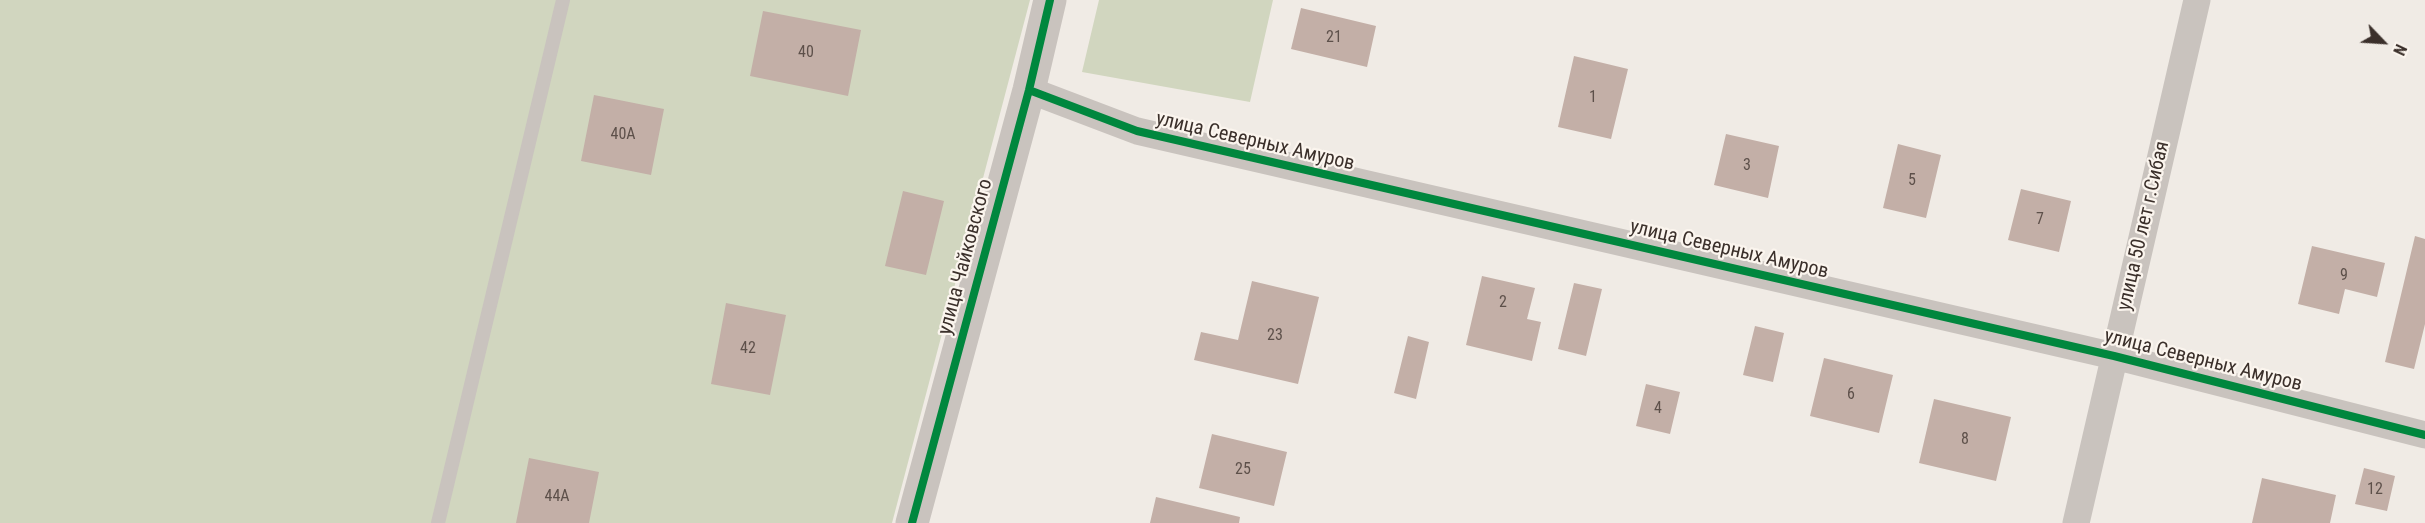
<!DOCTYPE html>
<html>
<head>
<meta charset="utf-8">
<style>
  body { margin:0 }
  #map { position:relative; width:2425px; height:523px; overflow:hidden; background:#f0ebe5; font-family:"Roboto Condensed",sans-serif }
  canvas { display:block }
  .north { position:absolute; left:2353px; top:12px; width:60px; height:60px; -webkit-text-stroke:4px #fbf5ee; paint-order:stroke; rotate:115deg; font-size:16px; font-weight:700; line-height:24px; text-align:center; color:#3b302b }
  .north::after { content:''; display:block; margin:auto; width:21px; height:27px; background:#3b302b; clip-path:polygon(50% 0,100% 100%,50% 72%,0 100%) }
</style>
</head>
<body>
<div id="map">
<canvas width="2425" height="523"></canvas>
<div class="north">N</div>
</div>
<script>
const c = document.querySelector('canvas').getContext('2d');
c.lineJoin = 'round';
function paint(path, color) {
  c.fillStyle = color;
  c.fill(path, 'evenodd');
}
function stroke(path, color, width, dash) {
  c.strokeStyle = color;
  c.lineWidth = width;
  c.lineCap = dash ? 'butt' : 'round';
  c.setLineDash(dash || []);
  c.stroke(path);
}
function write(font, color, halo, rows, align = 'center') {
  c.font = font + ' "Roboto Condensed",sans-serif';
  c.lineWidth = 4.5;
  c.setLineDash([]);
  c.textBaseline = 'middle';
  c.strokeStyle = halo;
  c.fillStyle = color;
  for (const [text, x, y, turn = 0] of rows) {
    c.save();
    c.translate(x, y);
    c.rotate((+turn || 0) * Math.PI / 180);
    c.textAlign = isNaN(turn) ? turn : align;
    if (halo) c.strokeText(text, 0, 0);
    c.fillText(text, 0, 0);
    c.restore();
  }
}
paint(new Path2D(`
  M 0,0 L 1030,0 L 892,523 L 0,523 Z
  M 1099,0 L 1273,0 L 1250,102 L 1082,72 Z`), '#d1d6bf');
paint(new Path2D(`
  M 1301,8 L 1376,26 L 1367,67 L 1291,49 Z
  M 763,11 L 861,30 L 848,96 L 750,76 Z
  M 1574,56 L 1628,69 L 1611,139 L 1558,127 Z
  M 594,95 L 664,109 L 651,175 L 581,161 Z
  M 1726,134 L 1779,146 L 1768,198 L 1714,185 Z
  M 1898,144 L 1941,155 L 1926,218 L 1883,208 Z
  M 2021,189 L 2071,201 L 2059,252 L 2008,240 Z
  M 903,191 L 944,201 L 926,275 L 885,266 Z
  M 2415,236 L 2425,239 L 2425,324 L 2414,369 L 2385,362 Z
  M 2312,246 L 2385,263 L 2377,297 L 2345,289 L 2339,314 L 2298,304 Z
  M 1482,276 L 1535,288 L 1527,319 L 1541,322 L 1532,361 L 1466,345 Z
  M 1252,281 L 1319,297 L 1298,384 L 1194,360 L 1201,332 L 1238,340 Z
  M 1574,283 L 1602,289 L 1586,356 L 1558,349 Z
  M 726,303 L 786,315 L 770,395 L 711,384 Z
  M 1755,326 L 1784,333 L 1773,382 L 1743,375 Z
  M 1408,336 L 1429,342 L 1416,399 L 1394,393 Z
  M 1824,358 L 1893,375 L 1879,433 L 1810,416 Z
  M 1646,384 L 1680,392 L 1670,434 L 1636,426 Z
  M 1934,399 L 2011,417 L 1996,481 L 1919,463 Z
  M 1212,434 L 1287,452 L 1274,506 L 1199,488 Z
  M 529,458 L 599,472 L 589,523 L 516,523 Z
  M 2364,468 L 2395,476 L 2387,511 L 2355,504 Z
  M 2262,478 L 2336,495 L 2330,523 L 2252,523 Z
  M 1156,497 L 1240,517 L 1239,523 L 1150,523 Z`), '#c3afa7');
stroke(new Path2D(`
  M 438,523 L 563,0`), '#c9c3be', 14);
stroke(new Path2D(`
  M 1029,90 L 1137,131 L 2114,356 L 2425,435
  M 2076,523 L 2197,0`), '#c9c3be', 27);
stroke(new Path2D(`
  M 912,523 L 1029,90 L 1050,0`), '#c9c3be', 33);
stroke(new Path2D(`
  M 1029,90 L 1137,131 L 2114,356 L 2425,435
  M 912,523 L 1029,90 L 1050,0`), '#00873e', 8);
write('16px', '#5d504a', null, [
  ["21",1334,38],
  ["40",806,53],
  ["1",1593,98],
  ["40А",623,135],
  ["3",1747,166],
  ["5",1912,181],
  ["7",2040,220],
  ["9",2344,276],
  ["2",1503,303],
  ["23",1275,336],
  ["42",748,349],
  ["6",1851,395],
  ["4",1658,409],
  ["8",1965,440],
  ["25",1243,470],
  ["12",2375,490],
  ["44А",557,497]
]);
write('20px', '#3b302b', '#fbf5ee', [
  ["улица Северных Амуров",1255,142,13],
  ["улица 50 лет г.Сибая",2144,226,-77],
  ["улица Северных Амуров",1729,250,13],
  ["улица Чайковского",966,257,-75],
  ["улица Северных Амуров",2203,361,14]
]);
</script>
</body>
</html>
